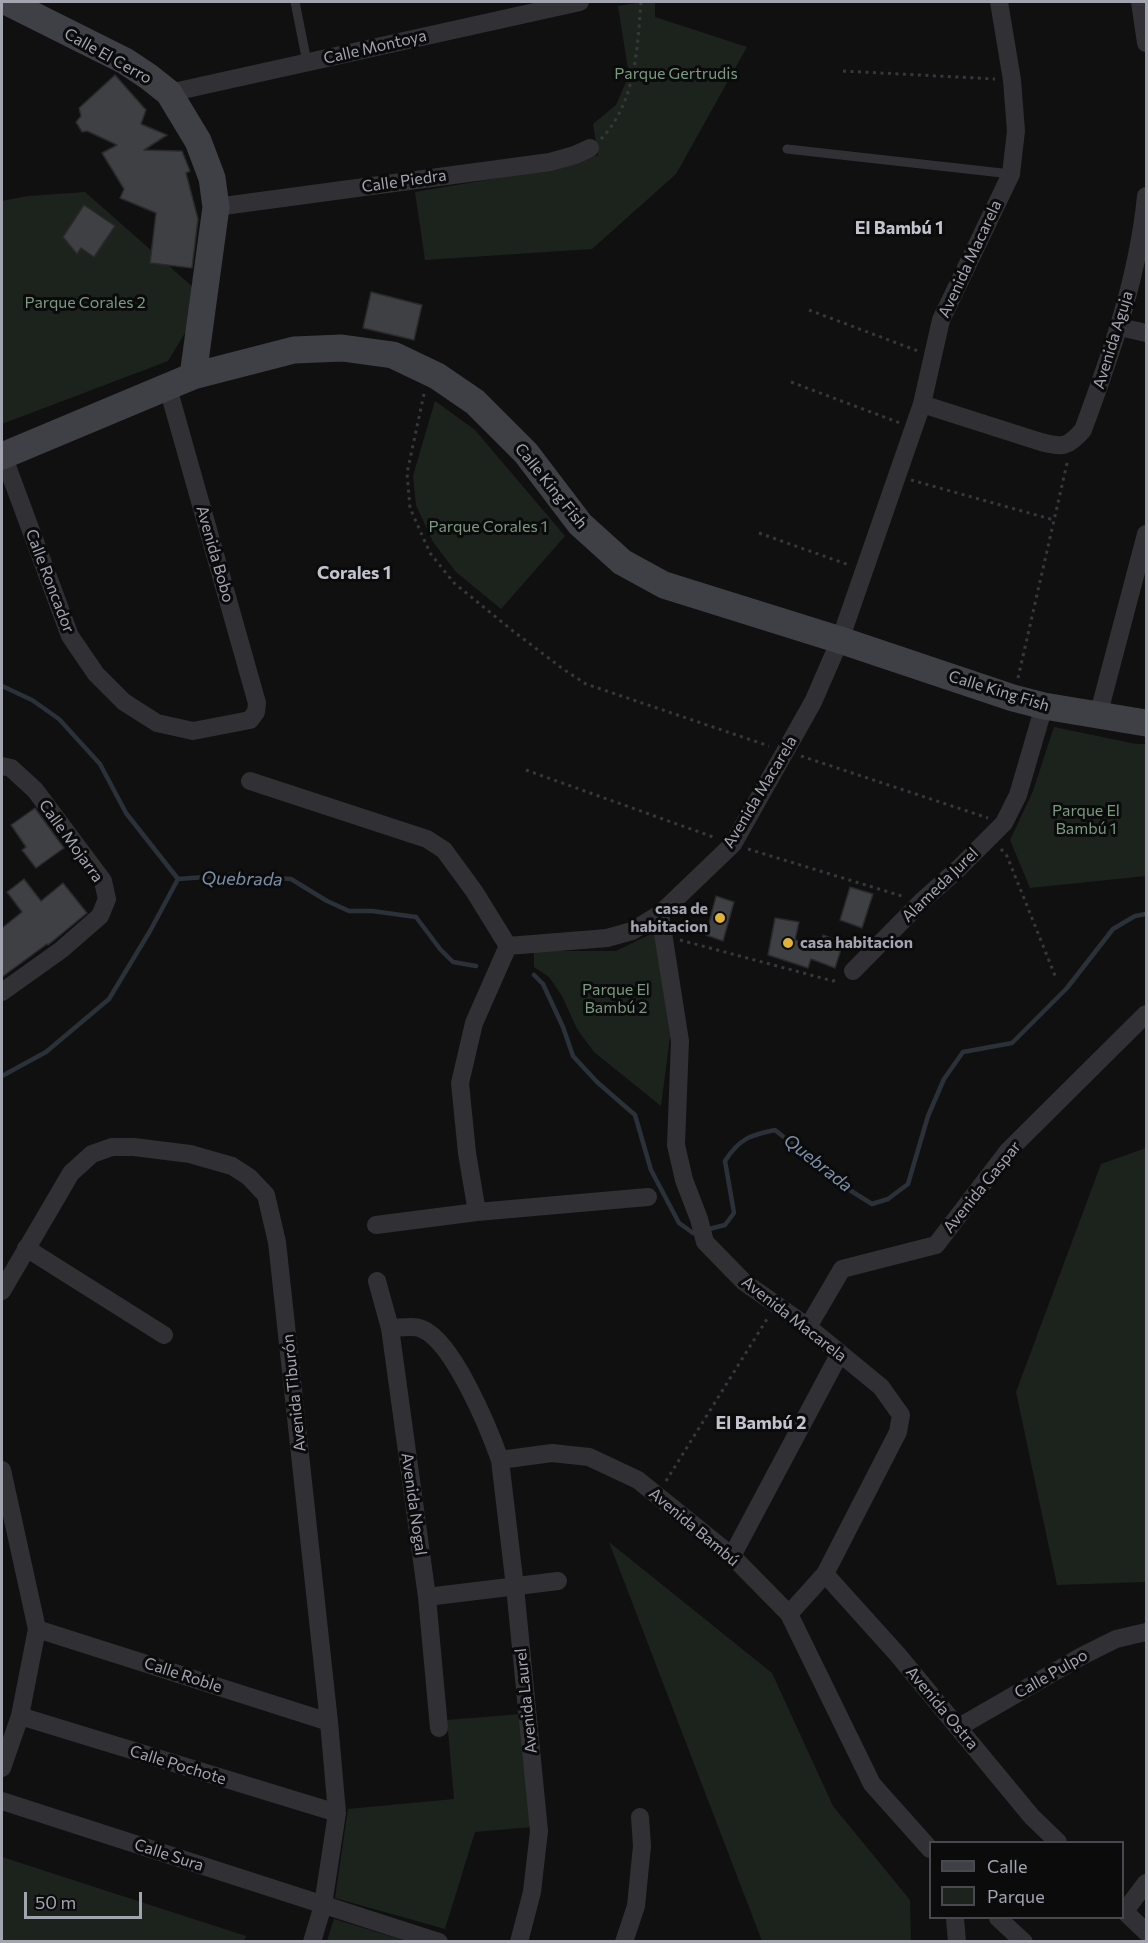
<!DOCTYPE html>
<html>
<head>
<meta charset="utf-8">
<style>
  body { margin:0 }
  #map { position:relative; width:1148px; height:1943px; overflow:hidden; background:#101011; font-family:Commissioner,sans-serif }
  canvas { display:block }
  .frame { position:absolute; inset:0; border:3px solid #a2a5b0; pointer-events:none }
  .legend { position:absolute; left:929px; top:1841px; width:195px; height:78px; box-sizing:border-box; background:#0b0b0c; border:2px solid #47494e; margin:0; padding:8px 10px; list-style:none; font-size:18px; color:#a2a5b0 }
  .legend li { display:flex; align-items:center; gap:12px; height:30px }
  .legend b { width:30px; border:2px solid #47494e }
  .scale { position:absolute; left:24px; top:1892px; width:118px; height:27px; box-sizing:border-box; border:3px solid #a2a5b0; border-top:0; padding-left:8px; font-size:18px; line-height:21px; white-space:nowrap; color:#a2a5b0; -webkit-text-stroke:4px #0b0b0c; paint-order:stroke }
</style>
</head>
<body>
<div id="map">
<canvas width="1148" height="1943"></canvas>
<div class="frame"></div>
<ul class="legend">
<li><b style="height:8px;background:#3f4045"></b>Calle</li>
<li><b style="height:16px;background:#1c231d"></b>Parque</li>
</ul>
<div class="scale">50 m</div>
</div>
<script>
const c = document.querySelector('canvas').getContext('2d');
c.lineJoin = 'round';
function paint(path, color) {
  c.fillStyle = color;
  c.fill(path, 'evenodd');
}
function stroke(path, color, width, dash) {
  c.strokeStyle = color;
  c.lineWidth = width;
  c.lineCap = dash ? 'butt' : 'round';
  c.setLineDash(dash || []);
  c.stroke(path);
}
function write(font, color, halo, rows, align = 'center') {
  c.font = font + ' Commissioner,sans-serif';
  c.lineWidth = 6;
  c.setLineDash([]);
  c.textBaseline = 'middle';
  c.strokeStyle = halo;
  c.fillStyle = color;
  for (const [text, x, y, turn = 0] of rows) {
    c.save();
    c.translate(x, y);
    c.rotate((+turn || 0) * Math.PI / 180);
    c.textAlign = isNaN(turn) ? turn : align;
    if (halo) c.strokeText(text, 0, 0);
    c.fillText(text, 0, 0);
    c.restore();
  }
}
paint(new Path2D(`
  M 643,2 L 655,2 L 655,17 L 747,47 L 676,174 L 592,249 L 425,260 L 415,192 L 552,169 L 598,155 L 593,124 L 616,105 L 629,75 L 618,6 Z
  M 85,192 L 194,288 L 188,328 L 168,361 L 2,424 L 2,201 L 28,196 Z
  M 435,401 L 475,430 L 565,536 L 501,609 L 456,572 L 433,542 L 416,505 L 413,476 Z
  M 1054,727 L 1136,744 L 1146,744 L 1146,876 L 1030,888 L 1010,840 L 1033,791 Z
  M 655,932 L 670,1037 L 661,1106 L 594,1052 L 577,1029 L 562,996 L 549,977 L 534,967 L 534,951 L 616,951 Z
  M 1146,1148 L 1146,1582 L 1057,1585 L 1016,1392 L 1101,1164 Z
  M 609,1542 L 772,1673 L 833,1806 L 910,1900 L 911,1941 L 762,1941 Z
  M 521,1714 L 532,1827 L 475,1832 L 445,1929 L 335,1898 L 348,1809 L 454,1799 L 447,1720 Z
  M 2,1857 L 246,1936 L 244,1941 L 2,1941 Z
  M 334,1919 L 406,1941 L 327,1941 Z`), '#1c231d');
stroke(new Path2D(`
  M 2,686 L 32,700 L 59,719 L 100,764 L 126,813 L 178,879
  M 178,879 L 232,875 L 291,879 L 327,901 L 349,911 L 372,911 L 416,917 L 440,949 L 453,962 L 476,966
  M 534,975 L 543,984 L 563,1027 L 573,1056 L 597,1082 L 635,1115 L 651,1170 L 679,1223 L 693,1233 L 697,1233
  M 2,1076 L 46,1052 L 109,999 L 150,931 L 178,879
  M 705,1230 L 725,1225 L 734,1213 L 725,1161 C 739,1139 750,1135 775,1130 L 848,1189 L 872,1204 L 888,1199 L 908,1184 L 928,1116 L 944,1079 L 963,1052 L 1012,1043 L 1067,988 L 1113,929 L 1135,916 L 1146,914`), '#2a3138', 4.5);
const building = new Path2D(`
  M 115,75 L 146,110 L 141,124 L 167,135 L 144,150 L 182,151 L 190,171 L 186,173 L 198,219 L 192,268 L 150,263 L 156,213 L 120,198 L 124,189 L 102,153 L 117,145 L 87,131 L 82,132 L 76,122 L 81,116 L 79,108 Z
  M 84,205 L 115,226 L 94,257 L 81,248 L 77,254 L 63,237 Z
  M 371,292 L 422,305 L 414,340 L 363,328 Z
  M 35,808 L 64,848 L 36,868 L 22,850 L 26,847 L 11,825 Z
  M 24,879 L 41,901 L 63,883 L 87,913 L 48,945 L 47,944 L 2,977 L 2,928 L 22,912 L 7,892 Z
  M 850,887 L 873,894 L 862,928 L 840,920 Z
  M 716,896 L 734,902 L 723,941 L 706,935 Z
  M 775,918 L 799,922 L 795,940 L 819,946 L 823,935 L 843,943 L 835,968 L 811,959 L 808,968 L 768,955 Z`);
paint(building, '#3f4044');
stroke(building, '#2a2a2d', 1.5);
stroke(new Path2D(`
  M 843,71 L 995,79
  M 601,139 C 636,102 637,50 641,2
  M 809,310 L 918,351
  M 791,382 L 900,423
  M 424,394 L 407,473 L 410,508 L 430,553 L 454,583 L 513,631 L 563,669 L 586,684 L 769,746
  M 911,480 L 1054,520
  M 759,533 L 849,565
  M 1018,678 L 1068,459
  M 801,756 L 988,818
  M 526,770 L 716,838
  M 748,849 L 905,897
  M 1001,849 L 1007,856 L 1056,978
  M 680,940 L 833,981 L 838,979
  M 666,1481 L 767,1319`), '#37383c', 3, [3, 4.5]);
stroke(new Path2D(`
  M 295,2 L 307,62
  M 787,149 L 1011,174`), '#313135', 9);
stroke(new Path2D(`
  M 1140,2 L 1146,43
  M 169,93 L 580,2
  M 216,207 L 550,162 L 575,155 L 590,148
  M 1120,327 L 1146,333
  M 922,404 L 1041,442 C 1063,448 1068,447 1083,430 C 1111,354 1138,278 1146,196
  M 3,455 L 70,636 L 96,674 L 124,702 L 157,723 L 193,731 L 250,720 L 256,712 L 257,703 L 168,388
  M 1098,716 L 1146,534
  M 2,766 L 11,768 L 35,790 L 103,881 L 107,899 L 100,916 L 61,950 L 2,992
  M 250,781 L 427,839 L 444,850 L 474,891 L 508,946 L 607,938 L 632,931 L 660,914 L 733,844 L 813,702 L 840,640 L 922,404 L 941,320 L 1011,174 L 1016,131 L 1012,80 L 999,2
  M 660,914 L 680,1041 L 676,1145 L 684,1180 L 699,1219 L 705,1242 L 744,1282 L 808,1327 L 881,1387 L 901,1415 L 898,1432 L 825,1574 L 789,1614
  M 853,971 L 921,902 L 959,868 L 1004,823 L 1018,795 L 1044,706
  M 477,1212 L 467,1153 L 460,1083 L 474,1023 L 508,946
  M 376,1225 L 477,1212 L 648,1197
  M 26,1248 L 164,1335
  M 377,1281 L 390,1328 L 427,1597 L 439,1728
  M 2,1291 L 71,1173 L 92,1154 L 112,1147 L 134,1147 L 190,1154 L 232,1166 L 249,1177 L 266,1195 L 277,1242 L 329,1722 L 337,1813 L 323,1905 L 312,1942
  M 808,1327 L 842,1269 L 936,1245 L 1008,1151 L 1146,1014
  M 390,1328 C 399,1328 414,1325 422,1329 C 453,1341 489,1429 500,1460 L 552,1453 L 589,1457 L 638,1480 L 732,1556 L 789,1614 L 872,1784 L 930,1849
  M 500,1460 L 515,1587 L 539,1831 L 532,1892 L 519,1942
  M 2,1470 L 37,1629 L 20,1716 L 2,1768
  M 732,1556 L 840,1353
  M 825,1574 L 898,1655 L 1032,1817 L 1058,1842
  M 427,1597 L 558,1581
  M 37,1629 L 329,1722
  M 20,1716 L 337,1813
  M 959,1727 L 1082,1656 L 1116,1639 L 1146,1632
  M 2,1801 L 439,1942
  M 1122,1909 L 1146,1932
  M 1125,1911 L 1146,1883
  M 955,1918 L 957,1942
  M 998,1918 L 1024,1942
  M 624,1942 L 636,1906 L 642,1846 L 640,1817`), '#313135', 18);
stroke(new Path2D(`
  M 7,2 L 125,61 L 149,77 L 169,93 L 198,141 L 212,178 L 216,207 L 193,376
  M 2,456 L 193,376 L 294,350 L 342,348 L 393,355 L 437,376 L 475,402 L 526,453 L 580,524 L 622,562 L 664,585 L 840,640 L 1013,698 L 1044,706 L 1146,723`), '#3f4045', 27);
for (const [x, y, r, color] of [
  [720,918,6,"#dfb339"],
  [788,943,6,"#dfb339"]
]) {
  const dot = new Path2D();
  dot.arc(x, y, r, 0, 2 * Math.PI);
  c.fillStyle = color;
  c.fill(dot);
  stroke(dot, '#0b0b0c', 2);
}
write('16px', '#a2a5b0', '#0b0b0c', [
  ["Calle Montoya",375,47,-13],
  ["Calle El Cerro",108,56,29],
  ["Calle Piedra",404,181,-8],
  ["Avenida Macarela",970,259,-65],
  ["Avenida Aguja",1113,340,-73],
  ["Calle King Fish",551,486,51],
  ["Avenida Bobo",215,554,74],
  ["Calle Roncador",50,581,69],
  ["Calle King Fish",999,691,17],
  ["Avenida Macarela",760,792,-59],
  ["Calle Mojarra",71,841,54],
  ["Alameda Jurel",940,885,-44],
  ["Avenida Gaspar",982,1187,-51],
  ["Avenida Macarela",794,1319,38],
  ["Avenida Tiburón",294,1393,-96],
  ["Avenida Nogal",414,1504,82],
  ["Avenida Bambú",694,1527,40],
  ["Calle Pulpo",1051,1674,-30],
  ["Calle Roble",183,1675,18],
  ["Avenida Laurel",526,1701,-96],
  ["Avenida Ostra",942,1708,50],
  ["Calle Pochote",178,1765,17],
  ["Calle Sura",169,1855,18]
]);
write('16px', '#7a9a7f', '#0b0b0c', [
  ["Parque Gertrudis",676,74],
  ["Parque Corales 2",85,303],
  ["Parque Corales 1",488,527],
  ["Parque El",1086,811],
  ["Bambú 1",1086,829],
  ["Parque El",616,990],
  ["Bambú 2",616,1008]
]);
write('bold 16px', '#a2a5b0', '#0b0b0c', [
  ["casa de",708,909],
  ["habitacion",708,927],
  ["casa habitacion",800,943,"left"]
], 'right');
write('bold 18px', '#c2c4cd', '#0b0b0c', [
  ["El Bambú 1",899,228],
  ["Corales 1",354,573],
  ["El Bambú 2",761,1423]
]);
write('italic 18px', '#7b90a9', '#0b0b0c', [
  ["Quebrada",242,879,1],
  ["Quebrada",818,1163,38]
]);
</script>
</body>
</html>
